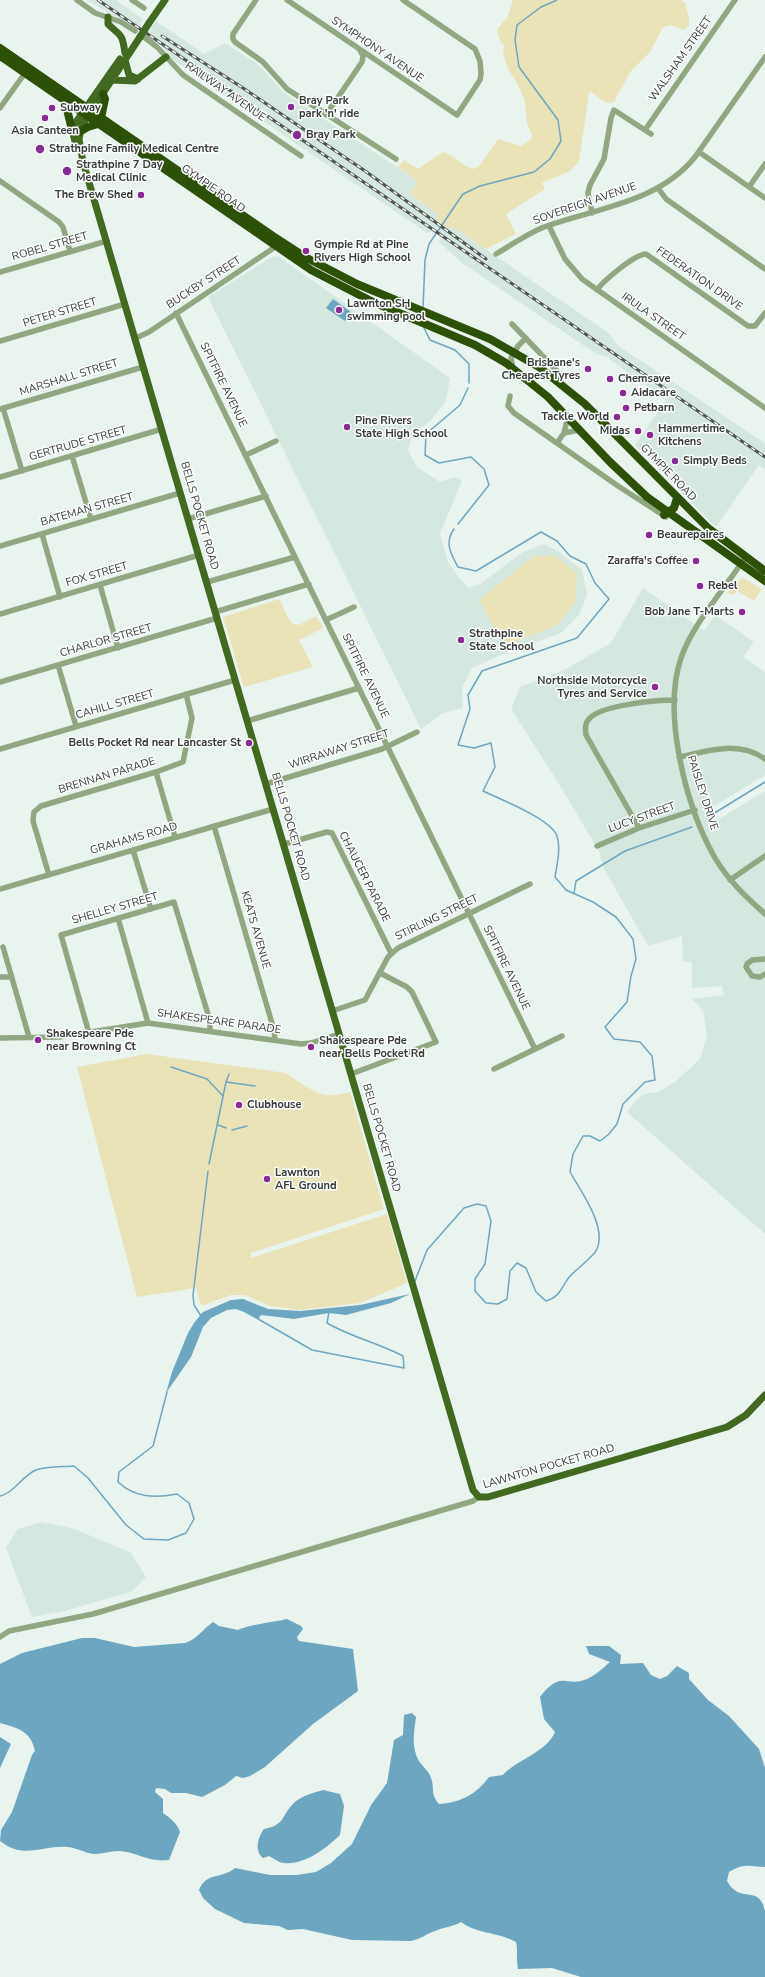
<!DOCTYPE html>
<html>
<head>
<meta charset="utf-8">
<style>
  body { margin:0 }
  canvas { display:block; background:#e9f4ee }
</style>
</head>
<body>
<canvas width="765" height="1977"></canvas>
<script>
const c = document.querySelector('canvas').getContext('2d');
c.lineJoin = 'round';
function paint(path, color) {
  c.fillStyle = color;
  c.fill(path, 'evenodd');
}
function stroke(path, color, width, dash) {
  c.strokeStyle = color;
  c.lineWidth = width;
  c.lineCap = dash ? 'butt' : 'round';
  c.setLineDash(dash || []);
  c.stroke(path);
}
function write(font, color, halo, rows, align = 'center') {
  c.font = font + ' "Nunito Sans",sans-serif';
  c.lineWidth = 3;
  c.setLineDash([]);
  c.textBaseline = 'middle';
  c.strokeStyle = halo;
  c.fillStyle = color;
  for (const [text, x, y, turn = 0] of rows) {
    c.save();
    c.translate(x, y);
    c.rotate((+turn || 0) * Math.PI / 180);
    c.textAlign = isNaN(turn) ? turn : align;
    if (halo) c.strokeText(text, 0, 0);
    c.fillText(text, 0, 0);
    c.restore();
  }
}
paint(new Path2D(`
  M 87,0 L 116,0 L 143,19 L 136,29 Z
  M 156,21 L 204,54 L 225,43 L 260,66 L 283,92 L 418,181 L 410,194 L 438,214 L 438,221 L 448,228 L 453,227 L 610,334 L 617,345 L 765,443 L 765,469 L 759,465 L 716,527 L 635,445 L 666,400 L 605,356 L 596,354 L 462,263 L 439,242 L 441,236 L 432,231 L 427,233 L 172,59 L 160,45 L 145,35 Z
  M 278,256 L 450,378 L 446,401 L 432,419 L 412,435 L 408,450 L 417,467 L 440,482 L 454,477 L 462,481 L 440,533 L 447,560 L 459,578 L 469,588 L 480,584 L 523,552 L 544,544 L 558,551 L 582,570 L 587,595 L 579,615 L 561,633 L 503,654 L 472,668 L 462,688 L 463,708 L 443,713 L 421,729 L 208,297 L 272,257 Z
  M 643,588 L 704,631 L 715,615 L 754,642 L 743,657 L 765,672 L 765,775 L 705,812 L 709,825 L 765,791 L 765,1234 L 627,1112 L 635,1101 L 644,1094 L 658,1092 L 675,1082 L 700,1059 L 707,1035 L 703,1011 L 692,999 L 724,995 L 722,986 L 692,988 L 692,962 L 683,962 L 682,936 L 648,946 L 603,867 L 600,853 L 559,784 L 511,709 L 520,687 L 564,670 L 611,643 Z
  M 41,1522 L 72,1528 L 130,1552 L 146,1577 L 133,1591 L 65,1611 L 32,1617 L 6,1548 L 18,1529 Z`), '#d5e8df');
paint(new Path2D(`
  M 513,0 L 681,0 L 685,3 L 689,19 L 689,26 L 683,30 L 670,25 L 663,27 L 650,52 L 630,72 L 614,102 L 607,103 L 591,92 L 589,93 L 579,161 L 570,171 L 542,183 L 545,189 L 506,214 L 516,234 L 486,249 L 453,227 L 448,228 L 438,221 L 438,214 L 410,194 L 418,181 L 398,167 L 404,160 L 418,169 L 443,152 C 455,156 462,166 474,169 L 480,165 L 498,139 L 521,146 L 531,139 L 532,135 L 527,123 L 525,101 L 517,83 L 508,69 L 503,54 L 504,46 L 499,38 L 497,29 L 507,18 Z
  M 534,556 L 555,556 L 577,573 L 575,603 L 557,625 L 505,646 L 479,600 Z
  M 743,578 L 762,589 L 754,601 L 737,591 L 733,595 L 727,593 L 736,582 Z
  M 279,599 L 291,623 L 299,625 L 316,616 L 323,628 L 299,640 L 313,667 L 244,687 L 223,617 Z
  M 147,1054 L 286,1073 C 294,1079 315,1093 325,1095 C 333,1096 342,1094 350,1092 L 384,1209 L 251,1253 L 251,1258 L 387,1214 L 407,1283 L 360,1303 L 299,1310 L 270,1306 L 245,1295 L 231,1295 L 201,1306 L 196,1288 L 137,1297 L 77,1067 Z`), '#e9e3b7');
paint(new Path2D(`
  M 333,299 L 351,312 L 345,321 L 326,308 Z
  M 410,1294 L 391,1303 L 346,1315 L 329,1313 L 294,1319 L 261,1315 L 259,1318 L 262,1322 L 244,1312 L 236,1309 L 227,1310 L 211,1318 L 203,1327 L 191,1357 L 166,1393 L 172,1372 L 188,1333 L 194,1323 L 203,1312 L 231,1300 L 243,1299 L 268,1309 L 300,1311 L 360,1305 Z
  M 287,1619 L 301,1626 L 303,1629 L 297,1637 L 299,1641 L 353,1649 L 358,1691 L 313,1724 L 265,1767 L 250,1776 L 243,1778 L 236,1776 L 225,1785 L 202,1797 L 186,1793 L 171,1793 L 165,1789 L 156,1788 L 155,1792 L 163,1799 L 163,1813 C 169,1817 178,1824 180,1832 L 169,1860 C 148,1863 136,1851 118,1851 C 110,1851 103,1854 94,1854 C 85,1853 77,1848 68,1847 C 42,1845 24,1860 0,1841 L 1,1830 L 12,1812 L 32,1755 L 35,1751 C 31,1731 18,1728 0,1723 L 0,1664 L 22,1653 L 82,1638 L 95,1638 L 134,1647 L 185,1643 C 196,1640 203,1629 213,1622 L 219,1626 L 238,1630 C 248,1625 274,1622 287,1619 Z
  M 586,1646 L 609,1646 L 621,1655 L 620,1664 L 643,1663 L 651,1675 L 660,1679 L 667,1676 L 677,1666 L 689,1673 L 689,1679 L 708,1700 L 729,1716 L 759,1749 L 765,1768 L 765,1867 C 748,1866 744,1863 729,1872 L 727,1881 C 740,1905 759,1883 765,1911 L 765,1977 L 581,1977 L 552,1968 L 518,1969 C 516,1959 518,1951 516,1942 C 498,1932 477,1934 461,1922 C 452,1927 444,1927 435,1931 C 426,1934 421,1939 411,1941 L 352,1940 L 303,1929 L 288,1930 L 279,1926 L 244,1923 L 215,1909 L 203,1898 L 199,1890 C 207,1871 221,1880 235,1868 L 270,1875 L 297,1875 L 316,1872 L 331,1863 L 352,1844 L 371,1805 L 387,1783 L 394,1740 L 403,1735 L 404,1715 L 412,1713 L 416,1717 C 414,1731 411,1748 419,1761 C 423,1767 429,1771 431,1778 C 435,1789 430,1794 439,1804 C 460,1803 477,1794 489,1777 L 503,1775 C 517,1759 546,1753 555,1732 L 544,1719 L 540,1697 C 562,1669 566,1688 587,1679 C 596,1675 603,1668 610,1662 L 589,1654 Z
  M 0,1737 L 11,1744 L 0,1768 Z
  M 323,1790 L 340,1794 L 344,1806 L 340,1835 C 325,1849 305,1865 284,1863 C 279,1863 273,1858 269,1856 L 263,1858 C 254,1851 258,1837 264,1829 C 286,1825 281,1815 294,1803 C 301,1796 313,1793 323,1790 Z`), '#6da6c0');
stroke(new Path2D(`
  M 423,308 L 425,260 L 429,244 L 463,194 L 480,186 L 534,172 L 550,159 L 561,141 L 558,120 L 519,67 L 515,40 L 517,25 L 541,7 L 557,0
  M 423,326 L 430,340 L 455,350 L 469,364 L 469,383
  M 458,524 L 489,485 L 484,469 L 471,457 L 439,463 L 425,455 L 426,434 L 460,405 L 468,388
  M 708,817 L 765,782
  M 574,893 L 576,881 L 625,851 L 692,827
  M 171,1067 L 207,1079 L 223,1096
  M 226,1082 L 229,1074
  M 218,1125 L 226,1128
  M 232,1130 L 247,1126
  M 209,1164 L 226,1082 L 255,1086
  M 415,1281 L 427,1250 L 464,1208 L 477,1204 L 486,1206 L 491,1221 L 485,1264 L 475,1279 L 475,1291 L 486,1303 L 498,1304 L 507,1299 L 510,1271 L 517,1263 L 526,1268 L 536,1292 L 546,1301 C 561,1297 561,1286 571,1275 C 577,1269 594,1256 597,1249 C 607,1226 580,1190 570,1172 L 573,1154 L 583,1136 L 590,1136 L 600,1141 L 609,1134 L 617,1124 L 623,1104 L 645,1082 L 655,1080 L 652,1056 L 640,1042 L 614,1039 L 605,1027 L 627,1002 L 631,976 L 636,959 L 633,939 L 616,917 L 593,902 L 566,890 L 555,877 C 557,864 561,849 557,836 C 551,819 500,799 483,791 L 495,767 L 491,743 L 474,748 L 458,745 L 470,709 L 468,695 L 482,671 L 577,638 L 609,599 L 595,583 L 586,564 L 570,556 L 557,541 L 541,532 L 476,571 L 458,567 C 451,554 444,543 454,529
  M 201,1316 L 194,1305 L 193,1295 L 208,1171
  M 260,1320 L 312,1350 L 404,1368 L 403,1356 C 378,1343 351,1337 327,1323 L 329,1312
  M 0,1496 C 14,1493 22,1476 36,1470 C 46,1466 63,1467 74,1466 L 88,1478 L 126,1525 L 144,1539 L 168,1540 L 186,1533 L 194,1519 L 189,1503 L 177,1494 C 155,1498 135,1498 118,1482 L 119,1472 L 153,1446 L 167,1392`), '#6da6c0', 1.5);
stroke(new Path2D(`
  M 77,0 L 95,13 L 121,22 L 135,31
  M 132,0 L 144,8
  M 256,0 L 233,34 L 233,39 L 235,42 L 263,62 L 287,89 L 396,159
  M 287,0 L 457,115 L 480,80 L 481,74 L 480,61 L 475,49 L 403,0
  M 144,37 L 157,47 L 183,75 L 301,156
  M 0,108 L 25,73
  M 326,115 L 362,62 L 363,56 L 360,50
  M 645,130 L 735,0
  M 699,152 L 765,198
  M 0,181 L 59,222 L 63,227 L 70,251
  M 749,187 L 765,164
  M 658,188 L 666,199 L 765,269
  M 592,213 L 588,193 L 590,185 L 604,159 L 611,118 L 614,110 L 651,134
  M 549,226 L 565,259 L 582,279 L 765,408
  M 496,254 C 511,245 527,234 544,227 C 596,208 658,203 695,157 L 765,57
  M 0,272 L 107,241
  M 597,290 C 603,281 635,254 646,254 L 748,326 L 755,326 L 765,313
  M 176,313 L 535,1049
  M 512,324 L 560,374 L 561,383
  M 136,338 L 149,332 L 278,245
  M 0,341 L 125,304
  M 513,368 L 511,358 L 518,346 L 526,338
  M 510,396 L 508,406 L 514,413 L 618,486 L 666,517
  M 3,408 L 22,471
  M 0,409 L 143,367
  M 564,433 L 579,430
  M 557,443 L 564,433 L 568,417
  M 246,455 L 276,441
  M 72,456 L 91,519
  M 0,477 L 162,429
  M 188,519 L 266,496
  M 42,534 L 60,597
  M 0,546 L 180,493
  M 743,561 C 723,590 692,626 681,658 C 662,714 686,807 715,858 C 728,880 746,897 765,914
  M 207,582 L 295,557
  M 100,585 L 118,648
  M 215,612 L 309,584
  M 0,614 L 199,555
  M 326,620 L 354,607
  M 58,665 L 76,726
  M 0,682 L 217,618
  M 247,721 L 359,688
  M 0,749 L 235,680
  M 679,757 C 709,751 738,740 765,759
  M 156,772 L 175,837
  M 266,784 L 382,749 L 417,732
  M 214,826 L 274,1030 L 275,1040
  M 639,828 L 586,735 C 585,729 585,722 590,718 C 602,705 657,700 675,700
  M 284,844 L 327,832 L 332,833 L 391,953
  M 597,846 L 639,828 L 695,810
  M 133,850 L 151,909
  M 49,875 L 33,821 L 34,812 L 41,806 L 156,772 L 183,762 L 192,718 L 186,694
  M 730,880 L 765,856
  M 0,889 L 273,809
  M 118,918 L 148,1023
  M 3,947 L 29,1037
  M 765,959 L 752,960 L 747,964 L 746,967 L 752,976 L 760,977 L 765,974
  M 0,977 L 11,977
  M 332,1011 L 365,1000 L 388,957 L 398,948 L 530,884
  M 89,1033 L 61,935 L 174,902 L 210,1021 L 210,1031
  M 0,1038 L 59,1037 L 148,1023 L 301,1044 L 311,1043 L 339,1034
  M 494,1069 L 562,1036
  M 351,1074 L 436,1042 L 412,992 L 407,987 L 380,973
  M 0,1637 L 9,1631 L 93,1614 L 473,1501 L 479,1497`), '#91a782', 5.5);
stroke(new Path2D(`
  M 108,17 L 108,24 C 121,37 122,32 125,53
  M 149,23 L 165,0
  M 140,37 L 82,125 L 79,139 L 83,162 L 473,1490 L 479,1497 L 488,1497 L 727,1427 L 746,1415 L 765,1395
  M 125,60 L 129,75 L 138,79
  M 112,80 L 135,81 L 166,57
  M 76,145 L 72,130 L 74,125 L 120,59`), '#426920', 7);
stroke(new Path2D(`
  M 0,48 L 273,236 L 307,258 L 357,284 L 490,339 L 539,367 L 585,404 L 708,528 L 765,571
  M 0,56 L 311,270 L 373,302 L 475,345 L 506,363 L 548,397 L 610,462 L 647,497 L 765,581
  M 65,101 L 72,130
  M 101,118 L 105,99 L 103,94
  M 79,132 L 88,127 L 98,124
  M 664,515 L 674,508 L 677,498`), '#2d5008', 8);
const rail = new Path2D(`
  M 98,0 L 765,457
  M 162,36 L 243,88 L 368,173 L 486,259`);
stroke(rail, '#4f5451', 3);
stroke(rail, '#fcfefd', 1.5, [4.5]);
stroke(new Path2D(`
  M 140,37 L 149,23`), '#426920', 7);
for (const [x, y, r, color] of [
  [291,107,4,"#8a2a94"],
  [52,108,4,"#8a2a94"],
  [45,118,4,"#8a2a94"],
  [297,135,5,"#8a2a94"],
  [40,149,5,"#8a2a94"],
  [67,171,5,"#8a2a94"],
  [141,195,4,"#8a2a94"],
  [306,251,4,"#8a2a94"],
  [339,310,4,"#8a2a94"],
  [588,369,4,"#8a2a94"],
  [610,379,4,"#8a2a94"],
  [623,393,4,"#8a2a94"],
  [626,408,4,"#8a2a94"],
  [617,417,4,"#8a2a94"],
  [347,427,4,"#8a2a94"],
  [638,431,4,"#8a2a94"],
  [650,435,4,"#8a2a94"],
  [675,461,4,"#8a2a94"],
  [649,535,4,"#8a2a94"],
  [696,561,4,"#8a2a94"],
  [700,586,4,"#8a2a94"],
  [742,612,4,"#8a2a94"],
  [461,640,4,"#8a2a94"],
  [655,687,4,"#8a2a94"],
  [249,743,4,"#8a2a94"],
  [38,1040,4,"#8a2a94"],
  [311,1047,4,"#8a2a94"],
  [239,1105,4,"#8a2a94"],
  [267,1179,4,"#8a2a94"]
]) {
  const dot = new Path2D();
  dot.arc(x, y, r, 0, 2 * Math.PI);
  c.fillStyle = color;
  c.fill(dot);
  stroke(dot, '#fcfefd', 1.5);
}
write('11px', '#373b39', '#fcfefd', [
  ["SYMPHONY AVENUE",377,50,34],
  ["WALSHAM STREET",681,59,-55],
  ["RAILWAY AVENUE",225,92,35],
  ["GYMPIE ROAD",213,189,35],
  ["SOVEREIGN AVENUE",585,204,-19],
  ["ROBEL STREET",50,247,-16],
  ["FEDERATION DRIVE",699,279,35],
  ["BUCKBY STREET",204,283,-33],
  ["PETER STREET",60,313,-17],
  ["IRULA STREET",653,317,35],
  ["MARSHALL STREET",69,378,-17],
  ["SPITFIRE AVENUE",223,385,64],
  ["GERTRUDE STREET",78,444,-16],
  ["GYMPIE ROAD",668,473,46],
  ["BATEMAN STREET",87,510,-16],
  ["BELLS POCKET ROAD",199,516,74],
  ["FOX STREET",97,575,-16],
  ["CHARLOR STREET",106,641,-16],
  ["SPITFIRE AVENUE",365,676,64],
  ["CAHILL STREET",115,705,-16],
  ["WIRRAWAY STREET",339,750,-18],
  ["BRENNAN PARADE",107,776,-17],
  ["PAISLEY DRIVE",702,793,72],
  ["LUCY STREET",642,818,-20],
  ["BELLS POCKET ROAD",290,827,74],
  ["GRAHAMS ROAD",134,839,-16],
  ["CHAUCER PARADE",364,877,63],
  ["SHELLEY STREET",115,909,-16],
  ["STIRLING STREET",437,918,-26],
  ["KEATS AVENUE",255,930,74],
  ["SPITFIRE AVENUE",506,968,64],
  ["SHAKESPEARE PARADE",219,1022,8],
  ["BELLS POCKET ROAD",381,1138,74],
  ["LAWNTON POCKET ROAD",549,1467,-16]
]);
write('bold 11px', '#373b39', '#fcfefd', [
  ["Bray Park",299,101],
  ["park 'n' ride",299,114],
  ["Subway",60,108],
  ["Asia Canteen",45,131,"center"],
  ["Bray Park",306,135],
  ["Strathpine Family Medical Centre",49,149],
  ["Strathpine 7 Day",76,165],
  ["Medical Clinic",76,178],
  ["The Brew Shed",133,195,"right"],
  ["Gympie Rd at Pine",314,245],
  ["Rivers High School",314,258],
  ["Lawnton SH",347,304],
  ["swimming pool",347,317],
  ["Brisbane's",580,363,"right"],
  ["Cheapest Tyres",580,376,"right"],
  ["Chemsave",618,379],
  ["Aidacare",631,393],
  ["Petbarn",634,408],
  ["Tackle World",609,417,"right"],
  ["Pine Rivers",355,421],
  ["State High School",355,434],
  ["Hammertime",658,429],
  ["Kitchens",658,442],
  ["Midas",630,431,"right"],
  ["Simply Beds",683,461],
  ["Beaurepaires",657,535],
  ["Zaraffa's Coffee",688,561,"right"],
  ["Rebel",708,586],
  ["Bob Jane T-Marts",734,612,"right"],
  ["Strathpine",469,634],
  ["State School",469,647],
  ["Northside Motorcycle",647,681,"right"],
  ["Tyres and Service",647,694,"right"],
  ["Bells Pocket Rd near Lancaster St",241,743,"right"],
  ["Shakespeare Pde",46,1034],
  ["near Browning Ct",46,1047],
  ["Shakespeare Pde",319,1041],
  ["near Bells Pocket Rd",319,1054],
  ["Clubhouse",247,1105],
  ["Lawnton",275,1173],
  ["AFL Ground",275,1186]
], 'left');
</script>
</body>
</html>
